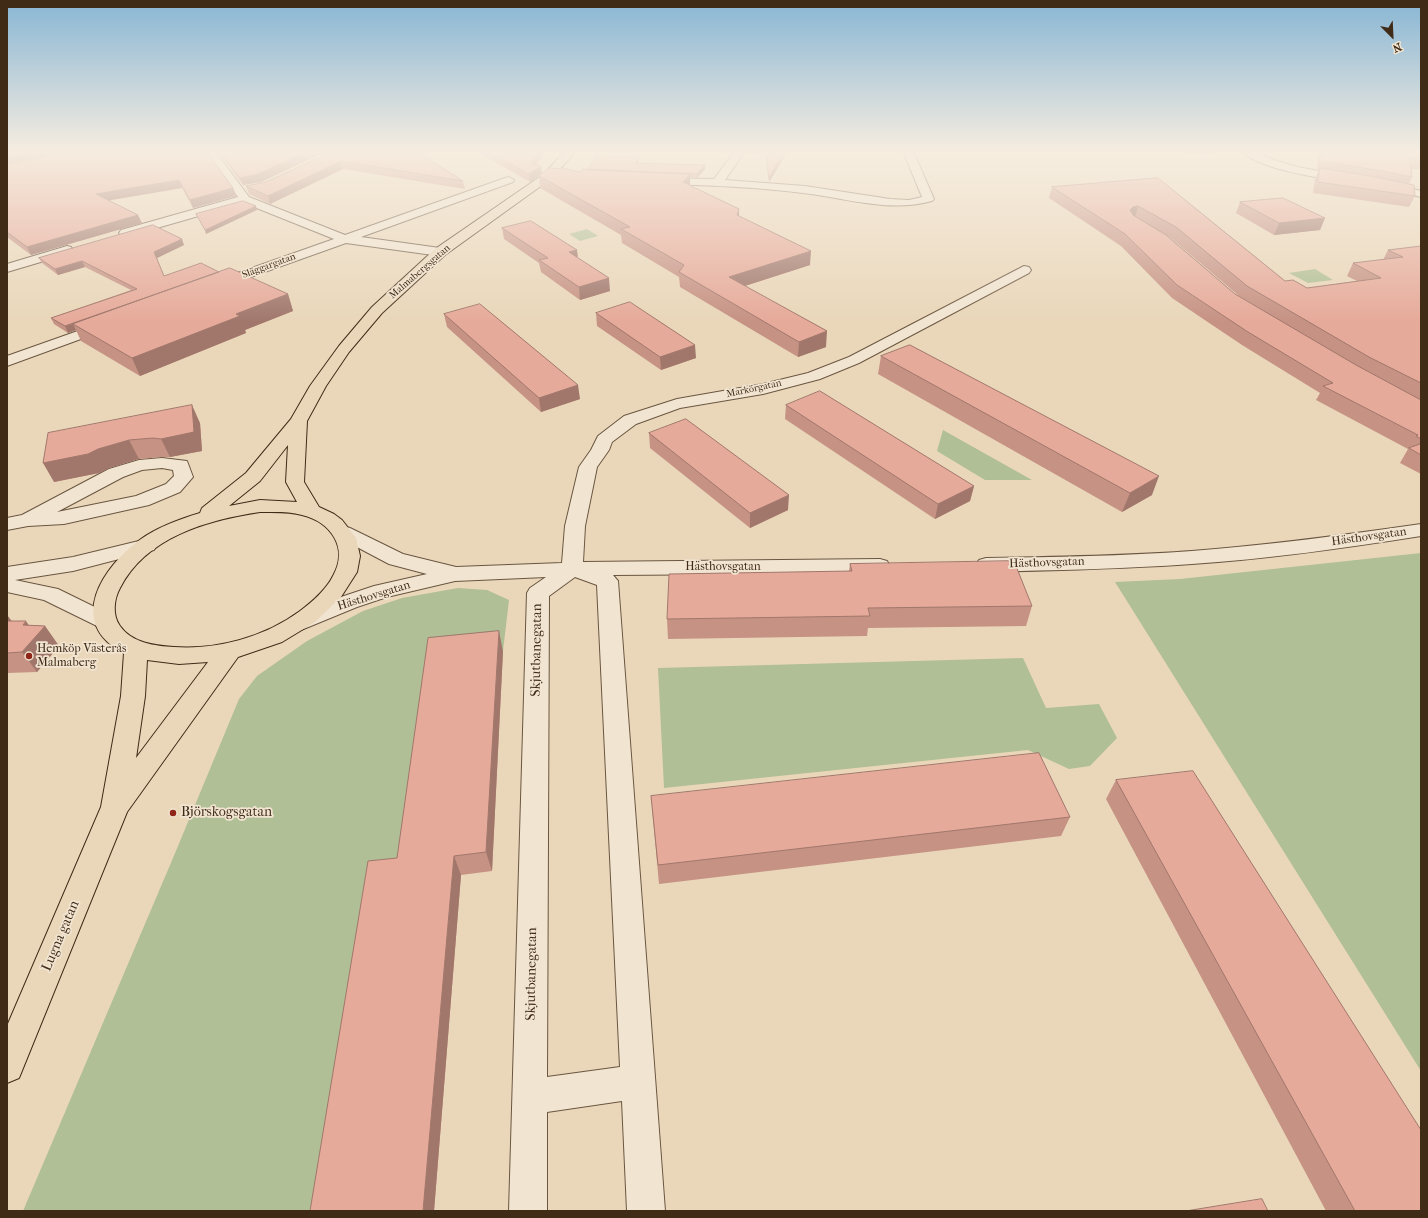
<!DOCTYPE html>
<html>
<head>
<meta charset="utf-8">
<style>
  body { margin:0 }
  #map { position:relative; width:1428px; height:1218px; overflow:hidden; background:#ead7ba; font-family:"IM FELL French Canon",serif }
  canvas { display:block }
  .frame { position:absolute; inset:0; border:8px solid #402b17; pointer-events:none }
  .north { position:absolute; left:1372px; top:16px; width:40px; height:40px; -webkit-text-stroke:3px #f1e5d2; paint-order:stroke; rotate:156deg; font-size:11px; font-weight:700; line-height:16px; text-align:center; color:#402b17 }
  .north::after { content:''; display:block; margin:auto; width:14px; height:18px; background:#402b17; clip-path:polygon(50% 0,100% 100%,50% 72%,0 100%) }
</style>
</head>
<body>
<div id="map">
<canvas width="1428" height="1218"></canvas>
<div class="frame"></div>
<div class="north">N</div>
</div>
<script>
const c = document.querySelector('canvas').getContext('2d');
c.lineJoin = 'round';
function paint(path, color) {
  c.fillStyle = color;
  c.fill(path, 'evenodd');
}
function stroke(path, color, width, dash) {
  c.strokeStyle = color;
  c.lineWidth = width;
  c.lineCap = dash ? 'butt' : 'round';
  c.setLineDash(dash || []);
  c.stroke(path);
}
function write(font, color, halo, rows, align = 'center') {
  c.font = font + ' "IM FELL French Canon",serif';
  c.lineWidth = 3.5;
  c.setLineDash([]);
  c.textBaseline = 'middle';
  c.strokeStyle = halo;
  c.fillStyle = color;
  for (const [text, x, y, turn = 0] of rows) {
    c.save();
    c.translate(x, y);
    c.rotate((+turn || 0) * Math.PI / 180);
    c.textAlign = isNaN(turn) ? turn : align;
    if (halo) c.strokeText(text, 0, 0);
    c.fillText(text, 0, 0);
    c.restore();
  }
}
paint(new Path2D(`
  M 587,229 L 598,236 L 580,241 L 569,234 Z
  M 1315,269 L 1333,280 L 1308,283 L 1289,273 Z
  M 943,430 L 1032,480 L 985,480 L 937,451 Z
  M 1421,553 L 1421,1071 L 1115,582 L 1180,579 Z
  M 458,588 L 487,590 L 509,600 L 503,651 L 405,877 L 326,1211 L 23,1211 L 173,858 L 239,699 L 257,676 L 307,641 L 363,611 L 402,598 Z
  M 1023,658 L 1046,708 L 1099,704 L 1117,738 L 1090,766 L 1069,769 L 1028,750 L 664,788 L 658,668 Z`), '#b0bf95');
const minor = new Path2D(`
  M 205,151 L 215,151 L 249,197 L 345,235 L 505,178 L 509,177 L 514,180 L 513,182 L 361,237 L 440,248 L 445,249 L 446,252 L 445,255 L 440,256 L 346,243 L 217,289 L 212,288 L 210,285 L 212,282 L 334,239 L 244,203 L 129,236 L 121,236 L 119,233 L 121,230 L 238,197 Z
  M 735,151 L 745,151 L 725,180 L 805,186 L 890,199 L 909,200 L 922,197 L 903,151 L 913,151 L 934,199 L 932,201 C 889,213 846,198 803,193 C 756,187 709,185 661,184 L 656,181 L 661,178 L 714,179 Z
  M 1242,151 L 1255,151 L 1274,160 L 1297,167 L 1347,176 L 1352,179 L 1347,182 C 1324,179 1257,169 1242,151 Z
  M 1385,182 L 1421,191 L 1421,197 L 1381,187 L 1380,185 L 1381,183 Z
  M 67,246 L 71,247 L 73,250 L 71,253 L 7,272 L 7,264 Z
  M 1024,266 L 1029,267 L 1031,270 L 1029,273 L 859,363 L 820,379 L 763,394 L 680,408 L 636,424 L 612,442 L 609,450 L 597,467 L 585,526 L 583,562 L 880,559 L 887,561 L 890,566 L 887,571 L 880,573 L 613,575 L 618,581 L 665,1211 L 627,1211 L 622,1101 L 547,1112 L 547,1211 L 509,1211 L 527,593 L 530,588 L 546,577 L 455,581 L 387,597 L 357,607 L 306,628 L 298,631 L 290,628 L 287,623 L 290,618 L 341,597 L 374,586 L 427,574 L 389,564 L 336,536 L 333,532 L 336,528 L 343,526 L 350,528 L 403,554 L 456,567 L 562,563 L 565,526 L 579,467 L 591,450 L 598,436 L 624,416 L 677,399 L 763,384 L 808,373 L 849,357 ZM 575,577 L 597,585 L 620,1067 L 547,1077 L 549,596 Z
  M 106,321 L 111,322 L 113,325 L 111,328 L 7,366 L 7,356 Z
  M 162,458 L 187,461 L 193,477 L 180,492 L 149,505 L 64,524 L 28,526 L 7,530 L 7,518 L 22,515 L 109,469 L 139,460 ZM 162,468 L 173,470 L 174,476 L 166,484 L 136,496 L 57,512 L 123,477 L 142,470 Z
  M 1421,524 L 1421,536 C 1345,548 1269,559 1192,564 C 1124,569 1055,570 986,572 L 979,570 L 976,565 L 979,560 L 986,558 C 1055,557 1124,556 1192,551 C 1269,545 1345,535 1421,524 Z
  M 147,539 L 154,540 L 157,545 L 154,550 L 73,571 L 15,580 L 58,589 L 113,616 L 116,621 L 113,626 L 105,629 L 97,626 L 44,600 L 7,592 L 7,567 L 73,557 Z`);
const major = new Path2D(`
  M 565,151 L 576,151 L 552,178 L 445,255 L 382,313 L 349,352 L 326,386 L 307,421 L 304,482 L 319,507 L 334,514 L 342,520 L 356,538 L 360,556 L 357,572 L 341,597 L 315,622 L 282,642 L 238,657 L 127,812 L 19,1078 L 7,1083 L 7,1026 L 101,807 L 121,696 L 124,653 C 65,623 103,566 141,539 C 158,527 180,519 200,513 L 202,508 L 246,473 L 291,419 L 310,386 L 339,346 L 372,307 L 435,249 L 544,174 ZM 288,445 L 286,482 L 297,502 L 260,500 L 229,506 L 260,481 ZM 260,512 C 274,512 289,511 302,515 C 331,522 349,548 333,576 C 326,590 312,602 300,611 C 265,637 217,650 174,647 C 155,646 132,643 120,626 C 112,615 114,599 120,588 C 146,537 207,520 260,512 ZM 147,660 L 179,664 L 208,662 L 136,758 L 145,696 Z`);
stroke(minor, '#6a5640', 2);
stroke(major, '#402b17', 2);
paint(minor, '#f1e5d2');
paint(major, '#ead7ba');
paint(new Path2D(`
  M 78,151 L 233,188 L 236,196 L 193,208 L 182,188 L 109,200 L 142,223 L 31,255 L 7,237 L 7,165 Z
  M 217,151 L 327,151 L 261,182 L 243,185 Z
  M 333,151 L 420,151 L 419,153 L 463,181 L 465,189 L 343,169 L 270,204 L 249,194 L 246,186 L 266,182 Z
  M 476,151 L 545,151 L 536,165 L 541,166 L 541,174 L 581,172 L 588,170 L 639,157 L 639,161 L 638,163 L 705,165 L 705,169 L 697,178 L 690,177 L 690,186 L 739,209 L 739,216 L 810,265 L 745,286 L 826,347 L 798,357 L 680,287 L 679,277 L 622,243 L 621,235 L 540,188 L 539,176 L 530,182 Z
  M 746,151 L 788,151 L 769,182 L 766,154 L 746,153 Z
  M 1177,151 L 1211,151 L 1209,155 Z
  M 1319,151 L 1421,151 L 1421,170 L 1411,169 L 1412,177 L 1409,184 L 1415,196 L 1409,207 L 1313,193 L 1315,179 L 1319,170 L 1317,170 Z
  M 1158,178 L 1285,281 L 1307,288 L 1357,281 L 1347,276 L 1353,263 L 1383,260 L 1388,250 L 1421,246 L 1421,474 L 1400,463 L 1408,449 L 1316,400 L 1320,393 L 1242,345 L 1172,298 L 1121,246 L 1049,198 L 1052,187 ZM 1168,236 L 1172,239 L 1239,296 L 1235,294 Z
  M 1240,202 L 1325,218 L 1320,230 L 1274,235 L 1236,213 Z
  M 502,228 L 577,250 L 578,258 L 610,291 L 580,300 L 541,272 L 539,263 L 504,239 Z
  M 184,245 L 157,258 L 164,276 L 219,272 L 288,294 L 293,311 L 245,330 L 246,333 L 140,376 L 81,341 L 76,330 L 68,333 L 54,324 L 51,318 L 131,290 L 85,267 L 58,275 L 42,263 L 39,258 Z
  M 596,313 L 696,358 L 661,370 L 597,326 Z
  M 444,314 L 580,399 L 541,412 L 447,327 Z
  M 881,356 L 1152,495 L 1122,512 L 878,374 Z
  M 786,405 L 974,486 L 970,501 L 935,519 L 785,419 Z
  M 200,423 L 202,451 L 170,457 L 162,457 L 139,459 L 109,468 L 99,473 L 54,482 L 48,433 Z
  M 649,433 L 788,510 L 750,528 L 650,448 Z
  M 850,564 L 1032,606 L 1026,626 L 868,628 L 867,636 L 668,639 L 667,619 L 849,571 Z
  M 7,615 L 11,621 L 28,625 L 45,626 L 59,646 L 37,672 L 7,673 Z
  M 503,651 L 492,871 L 461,875 L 434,1211 L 310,1211 L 397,858 Z
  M 1116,780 L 1421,1211 L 1326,1211 L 1106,799 Z
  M 651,796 L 1070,817 L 1061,836 L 659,884 Z`), '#c69284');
paint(new Path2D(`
  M 33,151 L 73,151 L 7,164 L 7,156 Z
  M 309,151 L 327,151 L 261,182 L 243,185 L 240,178 Z
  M 539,151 L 545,151 L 532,171 L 531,164 Z
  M 785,151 L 788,151 L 769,182 L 769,178 Z
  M 639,157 L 639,161 L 636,166 L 636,163 Z
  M 341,161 L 343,169 L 270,204 L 268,196 Z
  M 705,165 L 705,169 L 697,178 L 697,174 Z
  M 541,166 L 542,174 L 530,182 L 529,174 Z
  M 690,174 L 690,186 L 683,182 Z
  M 179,180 L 182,188 L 100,202 L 96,194 Z
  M 233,188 L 236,196 L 193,208 L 190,200 Z
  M 256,206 L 257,210 L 206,234 L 205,230 Z
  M 1138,206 L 1135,218 L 1127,222 L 1130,210 L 1133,207 Z
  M 739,209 L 739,223 L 737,215 Z
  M 138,215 L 142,223 L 31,255 L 27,247 Z
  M 1325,218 L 1320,230 L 1274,235 L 1279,223 Z
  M 182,239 L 184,245 L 157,258 L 154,252 Z
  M 577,250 L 578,262 L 569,252 Z
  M 811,251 L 810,265 L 729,291 L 729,277 Z
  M 82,261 L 85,267 L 58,275 L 55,269 Z
  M 609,278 L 610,291 L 580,300 L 579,287 Z
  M 288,294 L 293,311 L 245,330 L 246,333 L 140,376 L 132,358 L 236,314 Z
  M 73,324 L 76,330 L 68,333 L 65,326 Z
  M 827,331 L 826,347 L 798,357 L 799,342 Z
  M 695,345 L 696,358 L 661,370 L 660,357 Z
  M 578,385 L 580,399 L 541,412 L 539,398 Z
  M 192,405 L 200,423 L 202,451 L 170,457 L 161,439 Z
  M 129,440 L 139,459 L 109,468 L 99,473 L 54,482 L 43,463 L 98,449 Z
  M 1159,476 L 1152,495 L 1122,512 L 1130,493 Z
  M 974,486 L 970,501 L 935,519 L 938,504 Z
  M 789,495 L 788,510 L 750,528 L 750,513 Z
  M 7,615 L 18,629 L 7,640 Z
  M 26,621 L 36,636 L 45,626 L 59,646 L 37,672 L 22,652 L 23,625 Z
  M 499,631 L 503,651 L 492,871 L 486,852 Z
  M 454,856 L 461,875 L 434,1211 L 423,1211 Z`), '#a1776c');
const building = new Path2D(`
  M 7,151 L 33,151 L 7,156 Z
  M 78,151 L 206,151 L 233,188 L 190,200 L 179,180 L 96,194 L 138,215 L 27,247 L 7,232 L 7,165 Z
  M 220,151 L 309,151 L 258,174 L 240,178 Z
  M 333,151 L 416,151 L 463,181 L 341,161 L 268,196 L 246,186 L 266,182 Z
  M 487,151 L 539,151 L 531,164 L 541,166 L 529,174 Z
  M 766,151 L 785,151 L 769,178 Z
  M 1321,151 L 1421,151 L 1421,161 L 1410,159 L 1412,177 L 1382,171 L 1320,161 Z
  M 596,156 L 639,157 L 636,163 L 705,165 L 697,174 L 588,170 Z
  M 549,168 L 567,169 L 581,172 L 583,169 L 690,174 L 683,182 L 739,209 L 737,215 L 811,251 L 729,277 L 827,331 L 799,342 L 679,272 L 684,265 L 621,229 L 630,227 L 539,176 Z
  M 1320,168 L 1375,177 L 1414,185 L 1415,196 L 1318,182 Z
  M 1158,178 L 1285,281 L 1293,280 L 1307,288 L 1381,278 L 1353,263 L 1403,257 L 1388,250 L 1421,246 L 1421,278 L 1420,278 L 1421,278 L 1421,383 L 1369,357 L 1247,286 L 1176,227 L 1138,206 L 1133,207 L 1130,210 L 1133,215 L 1166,235 L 1235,294 L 1356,365 L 1421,400 L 1421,439 L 1416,436 L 1418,435 L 1323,386 L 1333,383 L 1248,332 L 1177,285 L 1125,234 L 1052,187 Z
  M 1283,198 L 1325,218 L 1279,223 L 1240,202 Z
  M 243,201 L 256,206 L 205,230 L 196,214 Z
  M 531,221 L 577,250 L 569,252 L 609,278 L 579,287 L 539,260 L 548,258 L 502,228 Z
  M 153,225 L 182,239 L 154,252 L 164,276 L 201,263 L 219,272 L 65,326 L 51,318 L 137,289 L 82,261 L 55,269 L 39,258 Z
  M 230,268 L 288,294 L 236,314 L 240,316 L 132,358 L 73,324 Z
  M 630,302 L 695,345 L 660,357 L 596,313 Z
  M 480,304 L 578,385 L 539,398 L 444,314 Z
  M 910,345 L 1159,476 L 1130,493 L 881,356 Z
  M 820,391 L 974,486 L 938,504 L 786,405 Z
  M 192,405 L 194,432 L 161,439 L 153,438 L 129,440 L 98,449 L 88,454 L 43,463 L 48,433 Z
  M 686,419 L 789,495 L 750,513 L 649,433 Z
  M 1421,444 L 1421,455 L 1409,448 Z
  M 1014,561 L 1032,606 L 868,608 L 870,616 L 667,619 L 669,574 L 852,571 L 850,564 Z
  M 7,621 L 26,621 L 23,625 L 45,626 L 22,652 L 7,653 Z
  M 499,631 L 486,852 L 454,856 L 423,1211 L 310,1211 L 368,861 L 397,858 L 428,638 Z
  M 1039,753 L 1070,817 L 658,865 L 651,796 Z
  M 1193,771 L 1421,1130 L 1421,1211 L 1355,1211 L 1116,780 Z
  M 1262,1199 L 1268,1211 L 1186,1211 Z`);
paint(building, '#e6aa9a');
stroke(building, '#a1776c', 1);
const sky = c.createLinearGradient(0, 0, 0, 322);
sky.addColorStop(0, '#88b6d4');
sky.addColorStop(0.47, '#f6ede0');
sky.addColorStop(1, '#f6ede000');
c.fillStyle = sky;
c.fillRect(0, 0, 1428, 322);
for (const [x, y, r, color] of [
  [29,656,4,"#8f2418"],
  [173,813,4,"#8f2418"]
]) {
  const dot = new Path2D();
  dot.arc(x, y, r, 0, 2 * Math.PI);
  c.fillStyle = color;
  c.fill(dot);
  stroke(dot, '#f1e5d2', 1.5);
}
write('10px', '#402b17', '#f1e5d2', [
  ["Släggargatan",269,266,-20],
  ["Malmabergsgatan",420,272,-41],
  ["Markörgatan",754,389,-12]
]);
write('12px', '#402b17', '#f1e5d2', [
  ["Hästhovsgatan",1369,537,-8],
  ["Hästhovsgatan",1047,563,-2],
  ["Hästhovsgatan",723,567],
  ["Hästhovsgatan",374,596,-17]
]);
write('12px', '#402b17', '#f1e5d2', [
  ["Hemköp Västerås",37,649],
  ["Malmaberg",37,663]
], 'left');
write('14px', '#402b17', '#f1e5d2', [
  ["Skjutbanegatan",537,650,-89],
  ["Lugna gatan",61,936,-67],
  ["Skjutbanegatan",532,974,-89]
]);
write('14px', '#402b17', '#f1e5d2', [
  ["Björskogsgatan",181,813]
], 'left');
</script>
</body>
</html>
